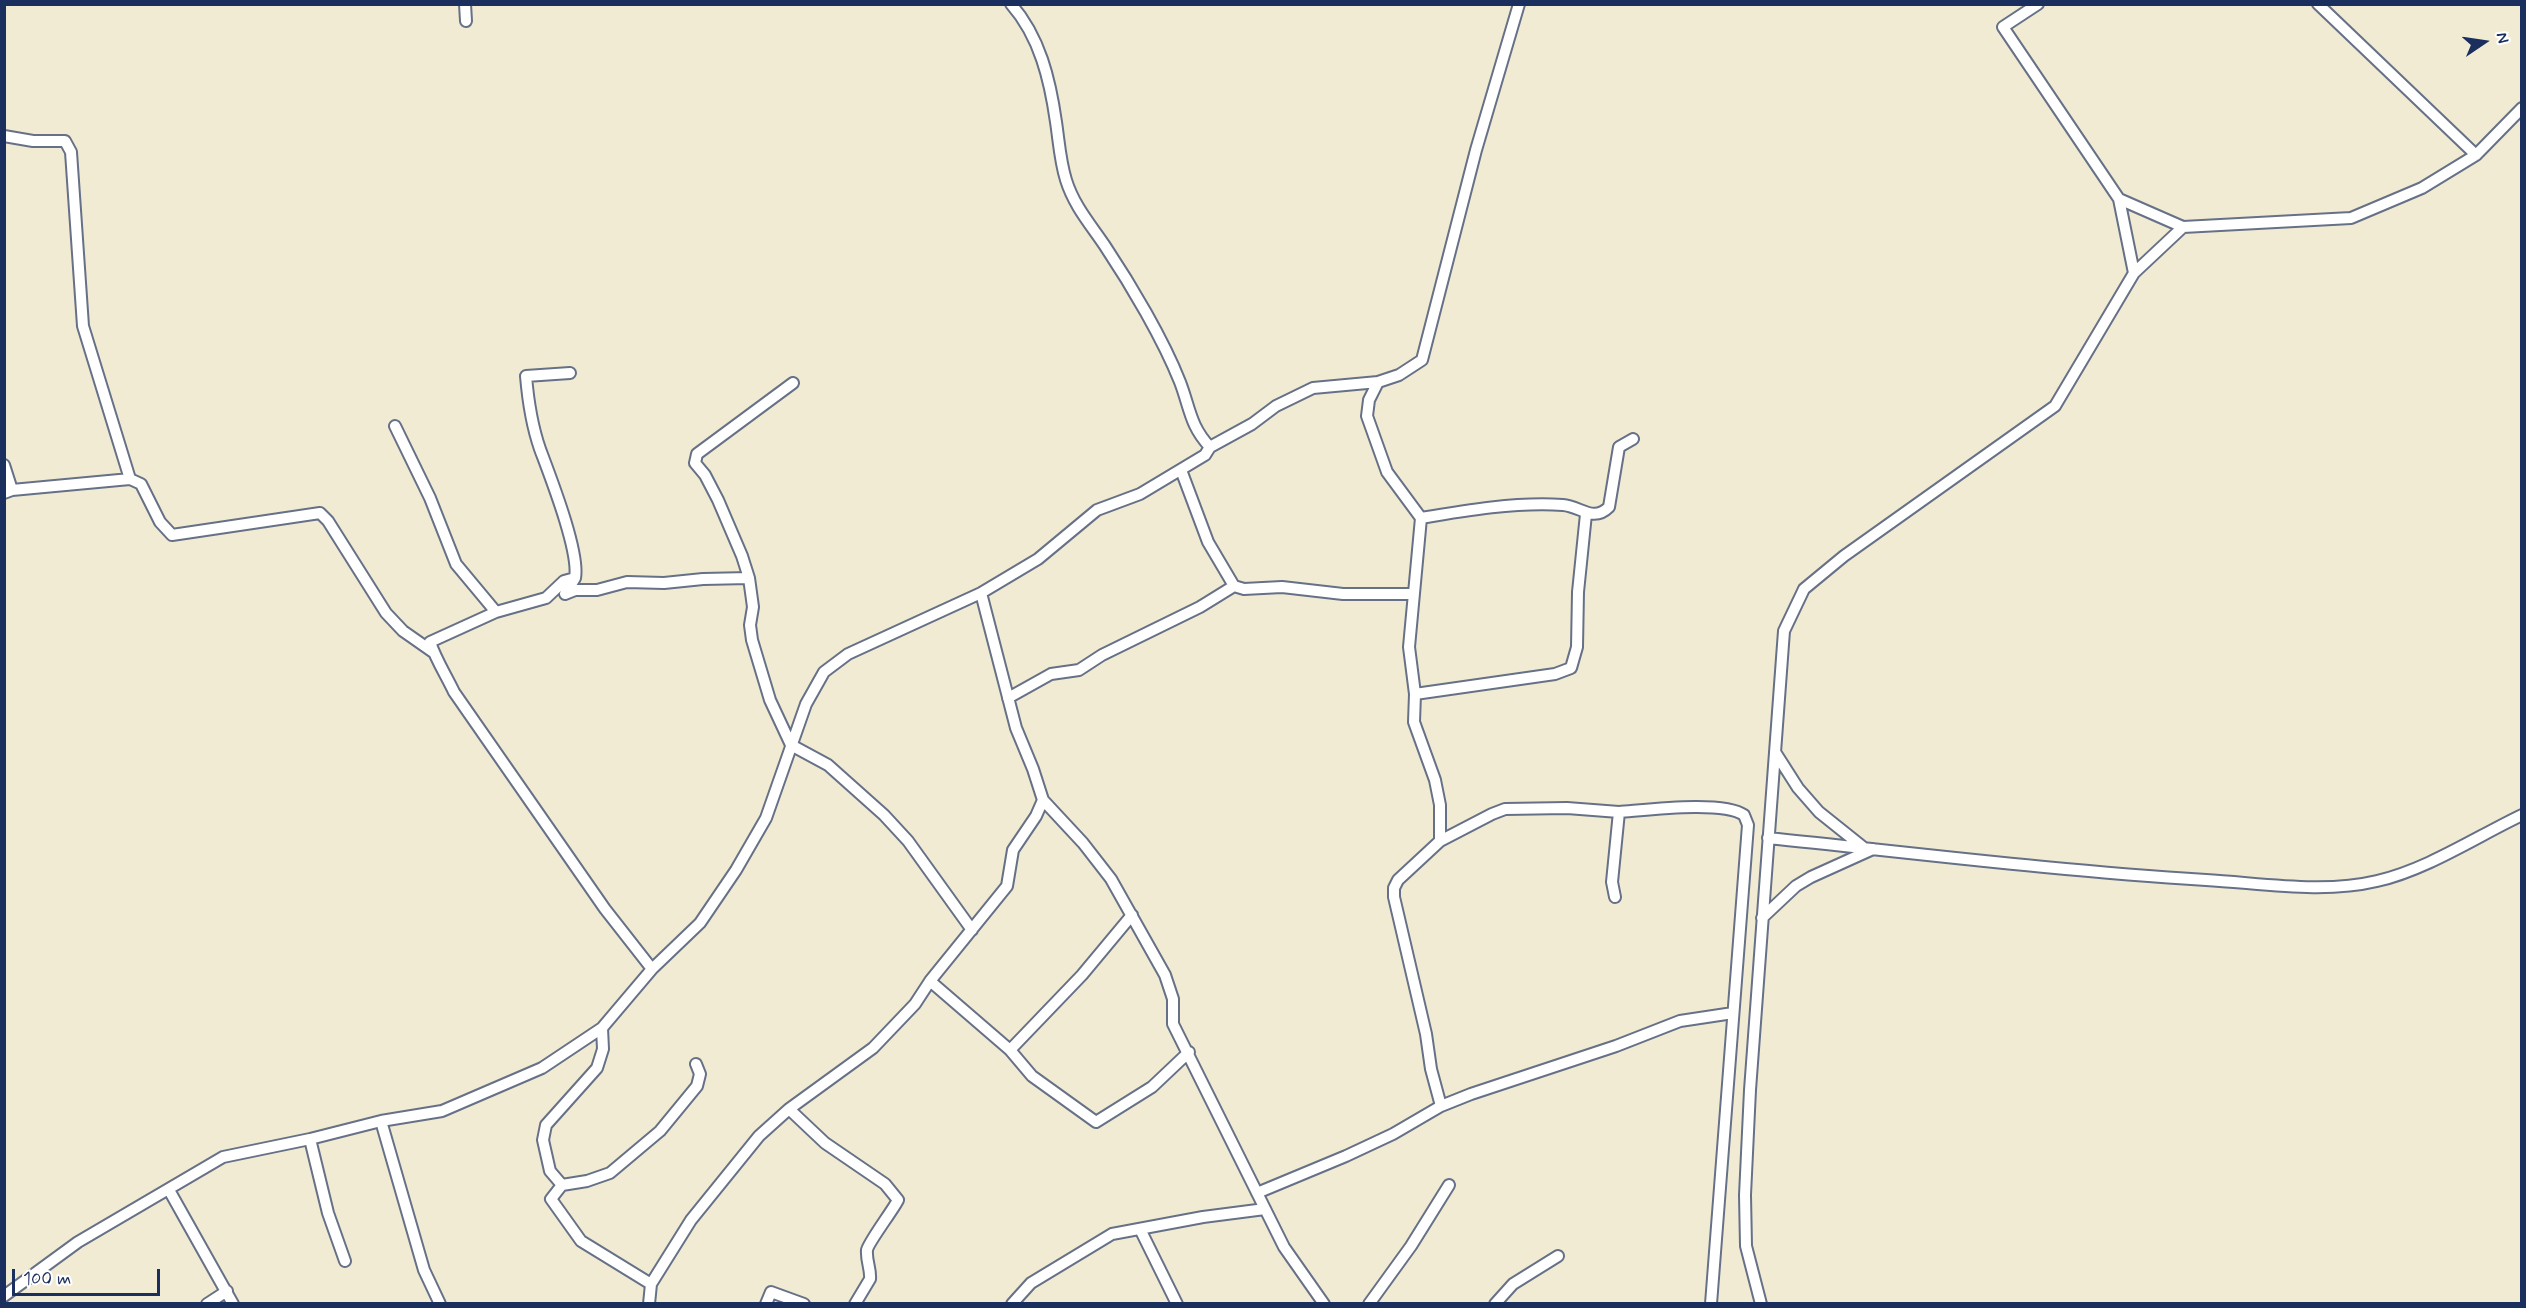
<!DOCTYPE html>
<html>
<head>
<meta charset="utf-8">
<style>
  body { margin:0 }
  #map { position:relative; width:2526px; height:1308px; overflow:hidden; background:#f2ebd4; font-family:Mynerve,sans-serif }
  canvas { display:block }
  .frame { position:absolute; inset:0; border:6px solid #1b2f5e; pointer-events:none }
  .north { position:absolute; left:2454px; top:12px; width:60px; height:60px; -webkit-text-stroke:4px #fff; paint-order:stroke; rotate:77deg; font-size:16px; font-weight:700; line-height:24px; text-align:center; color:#1b2f5e }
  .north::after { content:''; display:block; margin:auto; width:21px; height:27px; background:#1b2f5e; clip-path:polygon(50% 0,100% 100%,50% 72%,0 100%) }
  .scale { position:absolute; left:12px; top:1269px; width:148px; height:27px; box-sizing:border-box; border:3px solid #1b2f5e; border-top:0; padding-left:8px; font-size:18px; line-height:21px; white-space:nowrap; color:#1b2f5e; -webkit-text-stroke:4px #fff; paint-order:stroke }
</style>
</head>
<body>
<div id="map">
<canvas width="2526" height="1308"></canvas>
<div class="frame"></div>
<div class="north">N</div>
<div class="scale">100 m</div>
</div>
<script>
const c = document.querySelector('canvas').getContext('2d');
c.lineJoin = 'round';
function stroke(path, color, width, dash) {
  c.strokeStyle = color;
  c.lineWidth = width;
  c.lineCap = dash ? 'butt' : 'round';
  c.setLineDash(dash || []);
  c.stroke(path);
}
const minor = new Path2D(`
  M 465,4 L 466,21
  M 1011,4 C 1040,37 1050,80 1056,122 C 1059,142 1060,161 1066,180 C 1074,206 1091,225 1105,246 C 1131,285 1163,339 1180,382 C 1190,408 1190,426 1210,447
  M 2038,4 L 2003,27 L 2119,199 L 2134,273
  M 2318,4 L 2476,155
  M 4,136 L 33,141 L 65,141 L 71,152 L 83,326 L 130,479
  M 2119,199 L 2183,227
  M 570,373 L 526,376 C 528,400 532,426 540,449 C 550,476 580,552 575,578
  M 1378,382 L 1369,400 L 1367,416 L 1387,472 L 1421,518 L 1409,647 L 1415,694 L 1414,722 L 1435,780 L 1440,805 L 1440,841
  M 793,383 L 697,454 L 695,463 L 705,475 L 718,500 L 742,556 L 749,578 L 753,607 L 750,625 L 752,640 L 770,700 L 791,745 L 828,765 L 884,815 L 908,841 L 972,930
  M 395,426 L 430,498 L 456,564 L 496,612
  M 4,465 L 12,490
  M 1181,470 L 1208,542 L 1234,586 L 1244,589 L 1282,587 L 1343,594 L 1413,594
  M 4,493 L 12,490 L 130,479 L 141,484 L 160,522 L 172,535 L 320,513 L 328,521 L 386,613 L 403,631 L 433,652
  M 1421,518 C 1468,510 1515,502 1563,505 C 1580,506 1593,523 1609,507 L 1619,447 L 1633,439
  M 981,593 L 1016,728 L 1033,769 L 1043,800 L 1083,843 L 1111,879 L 1165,975 L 1173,999 L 1173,1024 L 1284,1247 L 1324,1304
  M 1415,694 L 1555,674 L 1571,668 L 1577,647 L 1578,592 L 1586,514
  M 1008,698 L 1051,674 L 1079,670 L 1102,655 L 1200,607 L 1234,586
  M 1775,752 L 1798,788 L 1819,812 L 1864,848
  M 1619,812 C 1646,810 1723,800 1744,815 L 1748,825 L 1711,1304
  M 1768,838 C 1914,853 2059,871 2206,880 C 2261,883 2323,894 2377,881 C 2426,870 2476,837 2522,815
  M 1762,918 L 1796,886 L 1811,877 L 1873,849
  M 652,969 L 605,909 L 454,692 C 446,675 436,660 430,642 L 496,612 L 546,598 L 564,581 L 575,578 L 565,594 L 575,590 L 597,590 L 627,582 L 664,583 L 703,579 L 749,578
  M 930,981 L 1010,1050 L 1032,1076 L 1096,1122 L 1152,1087 L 1189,1052
  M 1010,1050 L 1082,975 L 1132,915
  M 1441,1106 L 1431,1069 L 1426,1034 L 1394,897 L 1394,888 L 1398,880 L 1440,841 L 1492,814 L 1505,809 L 1567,808 L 1619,812 L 1612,882 L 1615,897
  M 789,1109 L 825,1143 L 885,1184 L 898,1200 C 893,1210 868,1243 867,1250 C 866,1261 871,1269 870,1279 L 855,1304
  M 381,1121 L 424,1270 L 440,1304
  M 310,1139 L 328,1213 L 345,1261
  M 562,1185 L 550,1171 L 543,1140 L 546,1125 L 597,1068 L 603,1049 L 602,1028
  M 169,1190 L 233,1304
  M 1257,1193 L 1346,1156 L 1393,1134 L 1441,1106 L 1471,1094 L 1616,1046 L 1680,1021 L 1733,1013
  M 1140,1229 L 1177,1304
  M 651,1284 L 581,1241 L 551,1199 L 562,1185 L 587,1181 L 610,1173 L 660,1131 L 697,1086 L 700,1074 L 696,1064
  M 4,1296 L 78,1242 L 223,1157 L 310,1139 L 381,1121 L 442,1111 L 542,1068 L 602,1028 L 652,969 L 700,923 L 736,870 L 766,818 L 806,704 L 824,672 L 848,654 L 981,593 L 1038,559 L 1097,510 L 1140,494 L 1205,455 L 1210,447 L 1252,424 L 1276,406 L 1313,388 L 1378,382 L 1399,375 L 1422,360 L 1476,150 L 1519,4
  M 207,1304 L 227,1291
  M 649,1304 L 651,1284 L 691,1220 L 759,1136 L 789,1109 L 873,1048 L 915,1004 L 930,981 L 1007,886 L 1013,850 L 1036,816 L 1043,800
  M 766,1304 L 771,1292 L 804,1304
  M 1012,1304 L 1031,1283 L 1112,1234 L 1203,1217 L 1265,1209
  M 1369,1304 L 1411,1246 L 1449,1185
  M 1495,1304 L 1513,1284 L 1558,1256
  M 1761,1304 L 1746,1246 L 1745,1195 L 1750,1090 L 1784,631 L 1804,589 L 1844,556 L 2055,406 L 2134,273 L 2183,227 L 2351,218 L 2422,188 L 2476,155 L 2522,108`);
stroke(minor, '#667187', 14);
stroke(minor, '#fff', 10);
</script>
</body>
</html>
